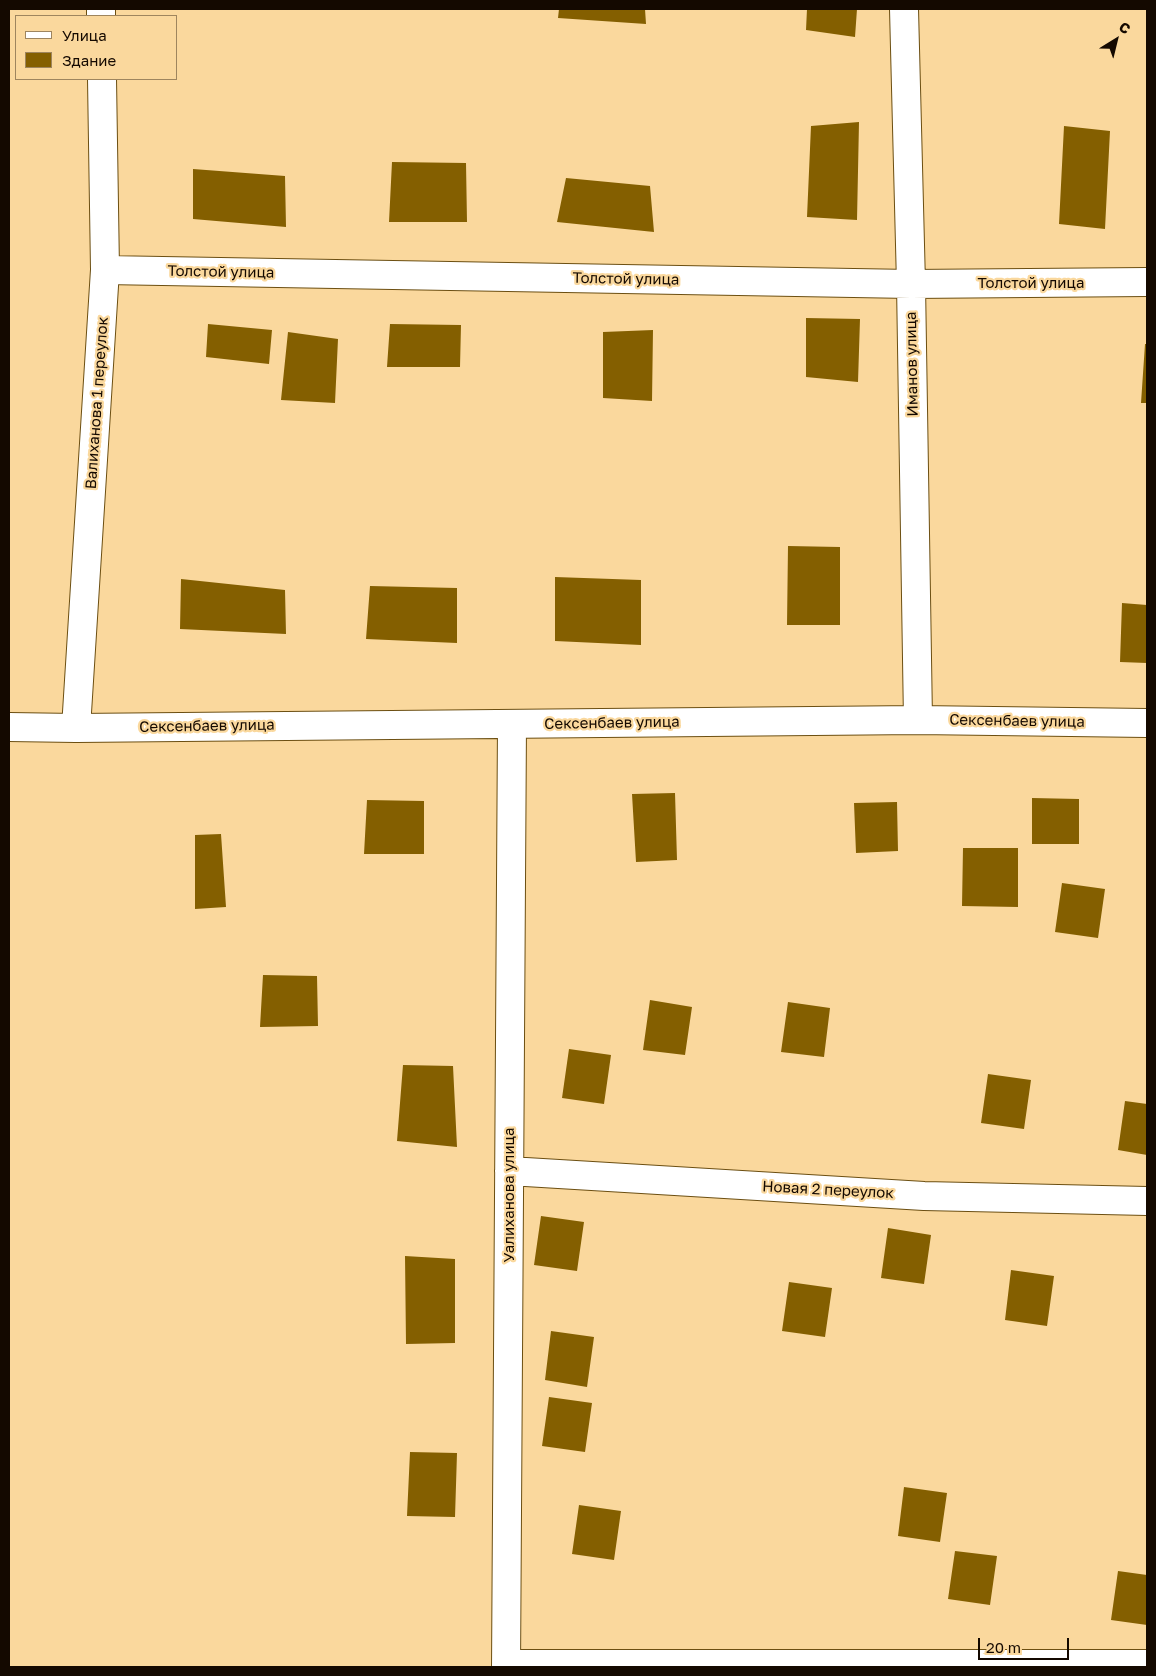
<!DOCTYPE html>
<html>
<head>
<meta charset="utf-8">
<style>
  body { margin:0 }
  #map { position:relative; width:1156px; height:1676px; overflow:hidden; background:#fad89d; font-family:"Golos Text",sans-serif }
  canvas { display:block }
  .frame { position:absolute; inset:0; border:10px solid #140900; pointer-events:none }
  .legend { position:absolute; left:15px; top:15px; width:162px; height:65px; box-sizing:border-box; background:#fad89d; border:1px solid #9e855e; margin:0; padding:6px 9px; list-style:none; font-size:15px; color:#140900 }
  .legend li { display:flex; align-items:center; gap:10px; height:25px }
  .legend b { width:25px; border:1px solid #9e855e }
  .north { position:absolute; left:1091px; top:15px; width:50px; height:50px; -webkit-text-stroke:4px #fad89d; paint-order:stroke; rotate:36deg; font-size:14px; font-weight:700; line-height:20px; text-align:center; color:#140900 }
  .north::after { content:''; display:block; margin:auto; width:18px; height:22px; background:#140900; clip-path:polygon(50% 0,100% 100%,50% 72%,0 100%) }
  .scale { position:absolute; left:978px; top:1638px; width:91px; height:22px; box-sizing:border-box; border:2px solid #140900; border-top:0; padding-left:6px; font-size:15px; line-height:18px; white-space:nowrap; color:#140900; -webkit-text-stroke:4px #fad89d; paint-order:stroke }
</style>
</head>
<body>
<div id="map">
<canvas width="1156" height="1676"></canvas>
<div class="frame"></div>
<ul class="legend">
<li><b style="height:6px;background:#fff"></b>Улица</li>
<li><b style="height:14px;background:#845f00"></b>Здание</li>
</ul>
<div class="north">С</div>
<div class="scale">20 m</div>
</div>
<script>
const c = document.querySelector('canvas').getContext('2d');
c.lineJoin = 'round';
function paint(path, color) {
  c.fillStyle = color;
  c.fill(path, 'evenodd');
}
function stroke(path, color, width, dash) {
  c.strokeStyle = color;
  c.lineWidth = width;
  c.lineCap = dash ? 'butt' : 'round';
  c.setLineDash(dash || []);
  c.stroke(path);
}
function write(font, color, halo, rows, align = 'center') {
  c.font = font + ' "Golos Text",sans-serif';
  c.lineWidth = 4.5;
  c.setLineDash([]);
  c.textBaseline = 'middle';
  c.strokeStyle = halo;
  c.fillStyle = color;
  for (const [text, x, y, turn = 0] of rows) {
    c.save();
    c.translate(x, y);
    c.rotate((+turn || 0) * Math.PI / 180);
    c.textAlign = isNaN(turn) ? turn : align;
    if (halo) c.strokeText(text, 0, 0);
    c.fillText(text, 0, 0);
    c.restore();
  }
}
paint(new Path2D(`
  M 559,9 L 645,9 L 646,24 L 558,18 Z
  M 807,9 L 857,9 L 855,37 L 806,30 Z
  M 859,122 L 857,220 L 807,217 L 811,126 Z
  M 1064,126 L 1110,131 L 1105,229 L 1059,224 Z
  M 392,162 L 466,163 L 467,222 L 389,222 Z
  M 193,169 L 285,176 L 286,227 L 193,219 Z
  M 566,178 L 650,186 L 654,232 L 557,222 Z
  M 806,318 L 860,319 L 858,382 L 806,377 Z
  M 208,324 L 272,330 L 269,364 L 206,357 Z
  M 390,324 L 461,325 L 460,367 L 387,367 Z
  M 653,330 L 652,401 L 603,398 L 603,332 Z
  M 288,332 L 338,339 L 335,403 L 281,400 Z
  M 1145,344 L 1147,344 L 1147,403 L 1141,403 Z
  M 788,546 L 840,547 L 840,625 L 787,625 Z
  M 555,577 L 641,580 L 641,645 L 555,641 Z
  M 181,579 L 285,590 L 286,634 L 180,629 Z
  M 370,586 L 457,588 L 457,643 L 366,639 Z
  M 1122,603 L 1147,605 L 1147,663 L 1120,662 Z
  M 675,793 L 677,860 L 636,862 L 632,794 Z
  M 1032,798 L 1079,799 L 1079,844 L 1032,844 Z
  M 367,800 L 424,801 L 424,854 L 364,854 Z
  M 897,802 L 898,851 L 856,853 L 854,803 Z
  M 221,834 L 226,907 L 195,909 L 195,835 Z
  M 963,848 L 1018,848 L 1018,907 L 962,906 Z
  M 1062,883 L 1105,889 L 1098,938 L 1055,932 Z
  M 263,975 L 317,976 L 318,1026 L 260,1027 Z
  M 650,1000 L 692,1007 L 685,1055 L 643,1050 Z
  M 788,1002 L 830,1008 L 824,1057 L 781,1052 Z
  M 569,1049 L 611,1055 L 604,1104 L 562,1098 Z
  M 403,1065 L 453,1066 L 457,1147 L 397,1141 Z
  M 988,1074 L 1031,1080 L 1024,1129 L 981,1123 Z
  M 1125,1101 L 1147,1104 L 1147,1155 L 1118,1150 Z
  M 541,1216 L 584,1222 L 577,1271 L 534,1265 Z
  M 888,1228 L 931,1235 L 924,1284 L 881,1278 Z
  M 405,1256 L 455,1259 L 455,1343 L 406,1344 Z
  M 1011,1270 L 1054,1276 L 1047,1326 L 1005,1320 Z
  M 789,1282 L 832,1288 L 825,1337 L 782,1331 Z
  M 551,1331 L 594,1337 L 587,1387 L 545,1380 Z
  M 549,1397 L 592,1403 L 585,1452 L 542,1446 Z
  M 410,1452 L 457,1453 L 455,1517 L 407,1516 Z
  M 904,1487 L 947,1493 L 940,1542 L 898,1536 Z
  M 579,1505 L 621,1511 L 614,1560 L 572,1554 Z
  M 955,1551 L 997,1556 L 990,1605 L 948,1599 Z
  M 1118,1571 L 1147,1575 L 1147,1625 L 1111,1620 Z`), '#845f00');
const minor = new Path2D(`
  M 101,9 L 101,16
  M 904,9 L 911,284 L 918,720
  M 105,270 L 911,284 L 1147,282
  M 9,727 L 76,728 L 918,720 L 1147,723
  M 76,728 L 105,270 L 102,79
  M 509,1171 L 924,1196 L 1147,1201
  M 506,1664 L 1147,1664
  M 506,1667 L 512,724`);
stroke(minor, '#6c4f12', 30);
stroke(minor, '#fff', 28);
write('15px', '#140900', '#fad89d', [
  ["Толстой улица",221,272,1],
  ["Толстой улица",626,279,1],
  ["Толстой улица",1031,283],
  ["Иманов улица",912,364,-91],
  ["Валиханова 1 переулок",97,403,-86],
  ["Сексенбаев улица",1017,721,1],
  ["Сексенбаев улица",612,723,-1],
  ["Сексенбаев улица",207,726,-1],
  ["Новая 2 переулок",828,1190,3],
  ["Уалиханова улица",509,1195,-90]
]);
</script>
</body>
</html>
